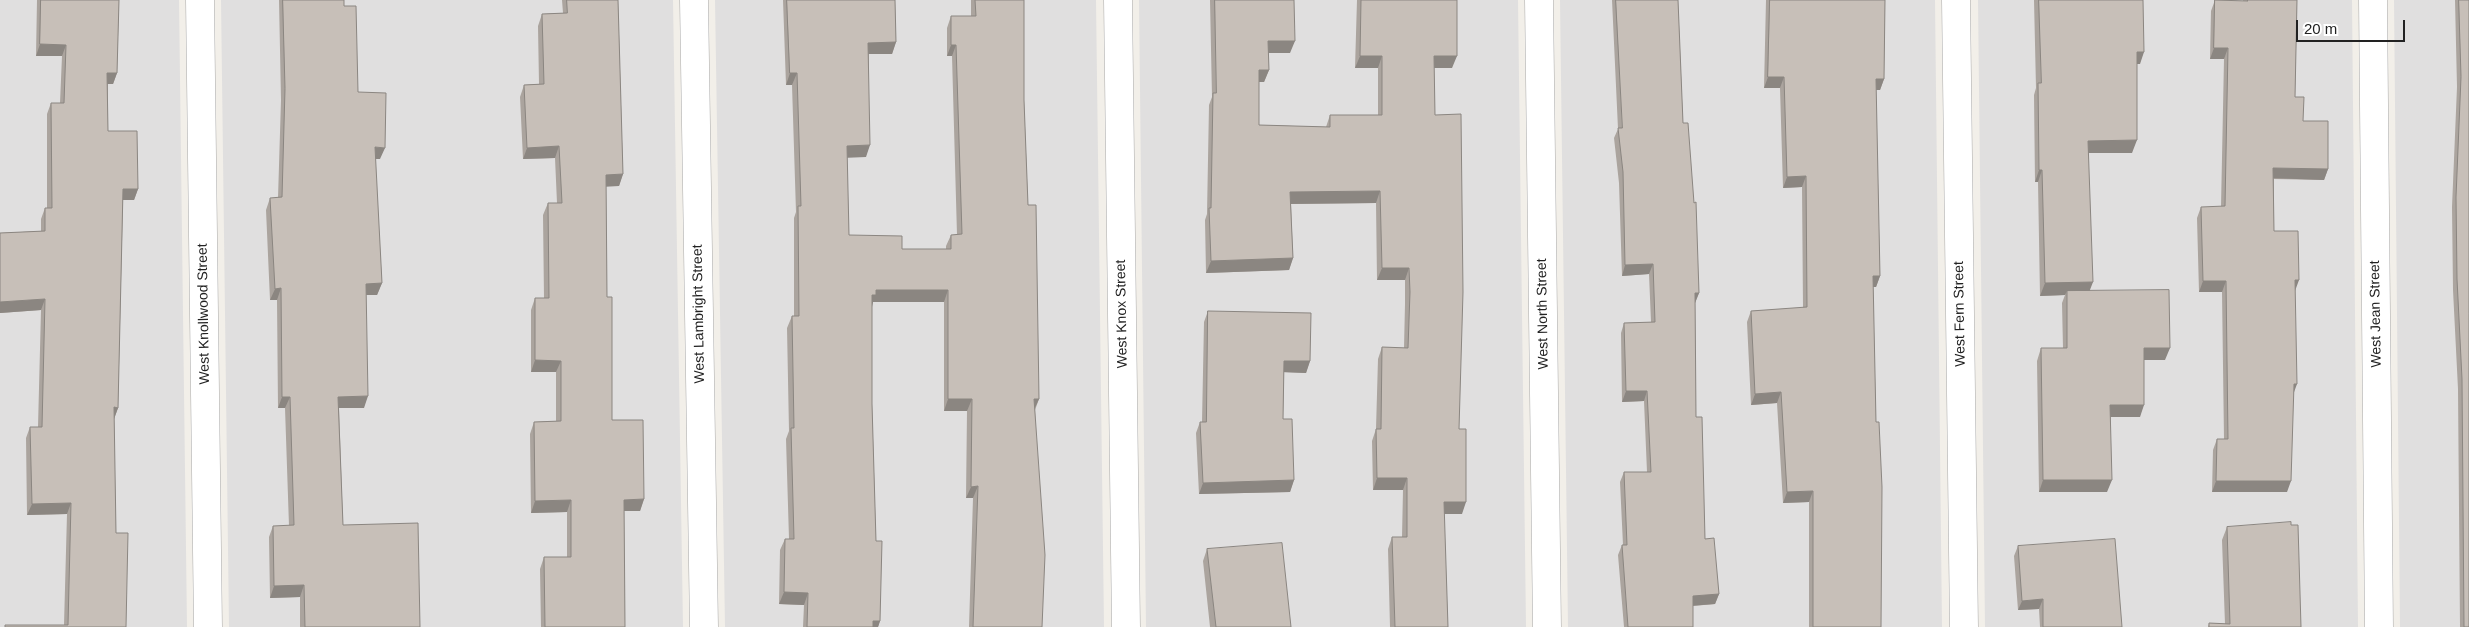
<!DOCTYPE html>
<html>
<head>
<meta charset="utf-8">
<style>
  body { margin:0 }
  #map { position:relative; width:2469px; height:627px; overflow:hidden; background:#f2efe9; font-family:Arial,sans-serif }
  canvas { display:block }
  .scale { position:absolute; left:2296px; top:20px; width:109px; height:22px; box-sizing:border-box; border:2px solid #222; border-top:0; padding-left:6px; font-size:15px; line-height:18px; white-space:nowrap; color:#222; -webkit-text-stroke:4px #fff; paint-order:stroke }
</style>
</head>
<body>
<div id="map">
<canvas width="2469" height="627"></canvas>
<div class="scale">20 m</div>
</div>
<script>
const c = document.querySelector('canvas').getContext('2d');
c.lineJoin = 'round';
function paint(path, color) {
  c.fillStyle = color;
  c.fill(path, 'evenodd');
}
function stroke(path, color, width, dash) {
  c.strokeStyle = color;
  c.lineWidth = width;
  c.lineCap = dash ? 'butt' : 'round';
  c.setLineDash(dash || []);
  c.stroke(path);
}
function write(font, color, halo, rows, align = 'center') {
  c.font = font + ' Arial,sans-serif';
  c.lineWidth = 4;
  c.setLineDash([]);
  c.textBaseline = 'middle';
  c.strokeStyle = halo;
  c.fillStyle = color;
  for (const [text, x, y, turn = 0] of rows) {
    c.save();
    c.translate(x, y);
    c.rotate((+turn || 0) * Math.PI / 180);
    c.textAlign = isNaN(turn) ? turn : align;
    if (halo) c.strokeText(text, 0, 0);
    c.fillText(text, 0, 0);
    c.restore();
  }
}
paint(new Path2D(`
  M 0,0 L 179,0 L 187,627 L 0,627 Z
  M 221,0 L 673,0 L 683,627 L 229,627 Z
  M 715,0 L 1096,0 L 1104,627 L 725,627 Z
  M 1139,0 L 1518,0 L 1526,627 L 1146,627 Z
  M 1560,0 L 1935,0 L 1942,627 L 1568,627 Z
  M 1978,0 L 2352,0 L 2358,627 L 1985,627 Z
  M 2394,0 L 2469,0 L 2469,627 L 2400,627 Z`), '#e0dfdf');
const minor = new Path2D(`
  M 200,0 L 208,627
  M 694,0 L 704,627
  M 1118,0 L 1126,627
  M 1539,0 L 1547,627
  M 1956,0 L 1964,627
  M 2373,0 L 2379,627`);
stroke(minor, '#a9a9a9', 29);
stroke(minor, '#fff', 28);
paint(new Path2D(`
  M 37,0 L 119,0 L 117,73 L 113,84 L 108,84 L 108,131 L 138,189 L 134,200 L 123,200 L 118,408 L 114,419 L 116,533 L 126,627 L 5,627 L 5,625 L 64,625 L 67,514 L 27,515 L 26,438 L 30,427 L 38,427 L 41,310 L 0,313 L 0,233 L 41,231 L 41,219 L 45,208 L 47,208 L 47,114 L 51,103 L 60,103 L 62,56 L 36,56 Z
  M 279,0 L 344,0 L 344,6 L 358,92 L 380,159 L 375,159 L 382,283 L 377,295 L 366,295 L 364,408 L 339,408 L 343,525 L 420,627 L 300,627 L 300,597 L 270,598 L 269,537 L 273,526 L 289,526 L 285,408 L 278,408 L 277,300 L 270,300 L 266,210 L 270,198 L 278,198 L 281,100 Z
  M 562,0 L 618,0 L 623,174 L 619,186 L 606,186 L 607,297 L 612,420 L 644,499 L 640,511 L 624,511 L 625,627 L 541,627 L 540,569 L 544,557 L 567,557 L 567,512 L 531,513 L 530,434 L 534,422 L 556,421 L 556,372 L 531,372 L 531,310 L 535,298 L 544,298 L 543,215 L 548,203 L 557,203 L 555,158 L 523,159 L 520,97 L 524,85 L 539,84 L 538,26 L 542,14 L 563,13 Z
  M 783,0 L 895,0 L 896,42 L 892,54 L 869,54 L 866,157 L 847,157 L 849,235 L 902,249 L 946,249 L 946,246 L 951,235 L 957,235 L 952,56 L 947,56 L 947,28 L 951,16 L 971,16 L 971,0 L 1024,0 L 1024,100 L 1028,205 L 1039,399 L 1035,410 L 1042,627 L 969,627 L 973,498 L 966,498 L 967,411 L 944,411 L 944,302 L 873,302 L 872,305 L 872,404 L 876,541 L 880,621 L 878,627 L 803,627 L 804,605 L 779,604 L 780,550 L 785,539 L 789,539 L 786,439 L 789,431 L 787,328 L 792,316 L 794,316 L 794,218 L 796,212 L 792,85 L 786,85 Z
  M 1210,0 L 1294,0 L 1290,53 L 1268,53 L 1269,70 L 1264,82 L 1259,82 L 1259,125 L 1326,127 L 1330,115 L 1378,115 L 1378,68 L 1355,68 L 1357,0 L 1457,0 L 1452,68 L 1434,68 L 1435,115 L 1459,429 L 1462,514 L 1444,514 L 1448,627 L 1390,627 L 1388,549 L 1392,537 L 1402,537 L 1403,490 L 1373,490 L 1372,441 L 1376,429 L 1378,359 L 1382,347 L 1404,348 L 1405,304 L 1405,280 L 1377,280 L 1376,203 L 1291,204 L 1293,258 L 1289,270 L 1206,273 L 1205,220 L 1207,214 L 1209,105 L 1212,97 Z
  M 1612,0 L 1678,0 L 1683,123 L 1699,293 L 1695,303 L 1696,417 L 1705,539 L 1719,594 L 1715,604 L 1693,606 L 1693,627 L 1624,627 L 1618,555 L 1622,545 L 1623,545 L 1620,482 L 1624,472 L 1647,472 L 1644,401 L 1622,402 L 1621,333 L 1624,323 L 1651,322 L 1649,274 L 1622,276 L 1619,183 L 1614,138 L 1618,129 Z
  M 1766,0 L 1885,0 L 1884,79 L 1880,90 L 1876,90 L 1880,276 L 1876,287 L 1873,287 L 1876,422 L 1881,627 L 1809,627 L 1809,502 L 1783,503 L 1777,403 L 1751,405 L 1747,322 L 1751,311 L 1803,308 L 1802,187 L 1783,188 L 1780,88 L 1764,88 Z
  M 2034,0 L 2143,0 L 2140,64 L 2137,64 L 2132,153 L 2088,153 L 2090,291 L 2165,360 L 2144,360 L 2140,417 L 2111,417 L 2107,492 L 2039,492 L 2037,361 L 2041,348 L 2063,348 L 2062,303 L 2065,295 L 2040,296 L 2038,182 L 2035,182 L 2034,95 L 2036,88 Z
  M 2215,0 L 2243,1 L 2243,0 L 2297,0 L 2295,97 L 2303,121 L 2328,169 L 2324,180 L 2274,179 L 2274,231 L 2295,290 L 2293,395 L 2287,492 L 2212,492 L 2213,450 L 2217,439 L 2224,439 L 2222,292 L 2199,292 L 2197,218 L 2201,207 L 2221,207 L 2224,59 L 2210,59 L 2211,11 Z
  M 2455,0 L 2469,0 L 2469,627 L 2460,627 L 2458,389 L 2453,290 L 2452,207 L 2457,87 Z
  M 1208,311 L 1310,361 L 1306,373 L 1284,372 L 1283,419 L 1294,480 L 1290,492 L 1199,494 L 1196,433 L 1200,422 L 1202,422 L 1204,322 Z
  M 2291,525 L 2301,627 L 2208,627 L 2209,623 L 2225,624 L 2222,540 L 2227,527 Z
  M 2018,546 L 2122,627 L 2040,627 L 2039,609 L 2018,610 L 2014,556 Z
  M 1207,549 L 1291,627 L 1210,627 L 1203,561 Z`), '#aba49e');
paint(new Path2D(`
  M 1268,41 L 1295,41 L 1290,53 L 1264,53 Z
  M 896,42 L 892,54 L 864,54 L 868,43 Z
  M 40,44 L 66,45 L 62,56 L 36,56 Z
  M 951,45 L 956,45 L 952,56 L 947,56 Z
  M 2214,48 L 2228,48 L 2224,59 L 2210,59 Z
  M 2137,52 L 2144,52 L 2140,64 L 2133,64 Z
  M 1360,56 L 1382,56 L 1378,68 L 1355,68 Z
  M 1434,56 L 1457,56 L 1452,68 L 1429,68 Z
  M 1259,70 L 1269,70 L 1264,82 L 1255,82 Z
  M 107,73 L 117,73 L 113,84 L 103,84 Z
  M 790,73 L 797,73 L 792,85 L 786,85 Z
  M 1768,77 L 1784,77 L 1780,88 L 1764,88 Z
  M 1876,79 L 1884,79 L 1880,90 L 1872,90 Z
  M 2137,140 L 2132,153 L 2083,153 L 2088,141 Z
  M 870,145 L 866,157 L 842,158 L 847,146 Z
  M 559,146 L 555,158 L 523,159 L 527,148 Z
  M 375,147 L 385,148 L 380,159 L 370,159 Z
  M 2273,168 L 2328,169 L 2324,180 L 2269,178 Z
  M 2039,170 L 2042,170 L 2038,182 L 2035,182 Z
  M 623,174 L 619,186 L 601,187 L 606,175 Z
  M 1806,176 L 1802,187 L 1783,188 L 1787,177 Z
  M 123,189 L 138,189 L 134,200 L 119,200 Z
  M 1380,191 L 1376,203 L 1286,204 L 1290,192 Z
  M 1293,258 L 1289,270 L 1206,273 L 1211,261 Z
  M 1653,264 L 1649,274 L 1622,276 L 1625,265 Z
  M 1382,268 L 1409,268 L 1405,280 L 1377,280 Z
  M 1873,276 L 1880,276 L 1876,287 L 1869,287 Z
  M 2295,280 L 2299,280 L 2295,291 Z
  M 2203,281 L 2226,281 L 2222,292 L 2199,292 Z
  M 2093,282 L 2088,295 L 2067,291 L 2065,295 L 2040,296 L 2045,283 Z
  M 382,283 L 377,295 L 362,295 L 366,284 Z
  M 281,288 L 277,300 L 270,300 L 275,289 Z
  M 876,290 L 948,290 L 944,302 L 873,302 L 872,307 L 872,295 Z
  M 1695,293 L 1699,293 L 1695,303 Z
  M 45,299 L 41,310 L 0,313 L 0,302 Z
  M 2144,348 L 2170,348 L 2165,360 L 2139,360 Z
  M 535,360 L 561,361 L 556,372 L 531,372 Z
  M 1284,361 L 1310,361 L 1306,373 L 1280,372 Z
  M 2294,384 L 2297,384 L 2293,395 Z
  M 1626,391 L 1647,391 L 1644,401 L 1622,402 Z
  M 1781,392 L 1777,403 L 1751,405 L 1755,394 Z
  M 368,396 L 364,408 L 334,408 L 338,397 Z
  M 282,397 L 290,397 L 285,408 L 278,408 Z
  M 948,399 L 972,399 L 967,411 L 944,411 Z
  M 1034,399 L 1039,399 L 1034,410 Z
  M 2110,405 L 2144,405 L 2140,417 L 2106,417 Z
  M 114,407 L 118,408 L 114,419 Z
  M 1377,478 L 1407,478 L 1403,490 L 1373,490 Z
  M 1294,480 L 1290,492 L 1199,494 L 1203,483 Z
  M 2043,480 L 2112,480 L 2107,492 L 2039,492 Z
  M 2216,481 L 2291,481 L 2287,492 L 2212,492 Z
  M 978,486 L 973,498 L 966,498 L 971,487 Z
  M 1813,491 L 1809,502 L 1783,503 L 1787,492 Z
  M 644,499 L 640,511 L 620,511 L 624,500 Z
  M 571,500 L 567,512 L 531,513 L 535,501 Z
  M 1444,502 L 1466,502 L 1462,514 L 1440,514 Z
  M 71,503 L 67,514 L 27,515 L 32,504 Z
  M 304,585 L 300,597 L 270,598 L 274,586 Z
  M 784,592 L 808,593 L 804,605 L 779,604 Z
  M 1719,594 L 1715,604 L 1689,606 L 1693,596 Z
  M 2043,599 L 2039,609 L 2018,610 L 2022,601 Z
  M 873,621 L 880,621 L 878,627 L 871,627 Z`), '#8b8681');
const building = new Path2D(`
  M 41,0 L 119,0 L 117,73 L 107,73 L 108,131 L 137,131 L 138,189 L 123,189 L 118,408 L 114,407 L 116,533 L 128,533 L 126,627 L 5,627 L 5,625 L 68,625 L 71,503 L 32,504 L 30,427 L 42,427 L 45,299 L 0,302 L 0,233 L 45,231 L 45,208 L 52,208 L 51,103 L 64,103 L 66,45 L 40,44 Z
  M 283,0 L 344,0 L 344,6 L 356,6 L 358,92 L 386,93 L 385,148 L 375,147 L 382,283 L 366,284 L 368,396 L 338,397 L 343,525 L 418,523 L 420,627 L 305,627 L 304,585 L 274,586 L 273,526 L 294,525 L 290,397 L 282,397 L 281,288 L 275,289 L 270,198 L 282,197 L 285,89 Z
  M 567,0 L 618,0 L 623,174 L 606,175 L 607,297 L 612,297 L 612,420 L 643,420 L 644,499 L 624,500 L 625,627 L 545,627 L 544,557 L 571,557 L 571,500 L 535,501 L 534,422 L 561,421 L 561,361 L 535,360 L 535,298 L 549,298 L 548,203 L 562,203 L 559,146 L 527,148 L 524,85 L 544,84 L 542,14 L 567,13 Z
  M 787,0 L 895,0 L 896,42 L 868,43 L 870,145 L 847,146 L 849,235 L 902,236 L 902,249 L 951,249 L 951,235 L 962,234 L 956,45 L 951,45 L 951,16 L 976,16 L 975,0 L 1024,0 L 1024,100 L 1028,205 L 1036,205 L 1039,399 L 1034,399 L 1045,555 L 1042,627 L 973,627 L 978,486 L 971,487 L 972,399 L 948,399 L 948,290 L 876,290 L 876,295 L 872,295 L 872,404 L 876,541 L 882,541 L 880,621 L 873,621 L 873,627 L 807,627 L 808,593 L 784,592 L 785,539 L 794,539 L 791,428 L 794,428 L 792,316 L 799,316 L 798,206 L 801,206 L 797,73 L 790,73 Z
  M 1215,0 L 1294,0 L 1295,41 L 1268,41 L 1269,70 L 1259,70 L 1259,125 L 1330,127 L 1330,115 L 1382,115 L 1382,56 L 1360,56 L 1361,0 L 1457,0 L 1457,56 L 1434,56 L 1435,115 L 1461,114 L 1463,292 L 1459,429 L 1466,429 L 1466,502 L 1444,502 L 1448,627 L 1395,627 L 1392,537 L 1407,537 L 1407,478 L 1377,478 L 1376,429 L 1381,429 L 1382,347 L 1408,348 L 1410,292 L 1409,268 L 1382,268 L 1380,191 L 1290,192 L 1293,258 L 1211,261 L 1209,208 L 1211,208 L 1213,93 L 1216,93 Z
  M 1616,0 L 1678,0 L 1683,123 L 1688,123 L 1694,203 L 1696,202 L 1699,293 L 1695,293 L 1696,417 L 1702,417 L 1705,539 L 1714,538 L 1719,594 L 1693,596 L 1693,627 L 1628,627 L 1622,545 L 1627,545 L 1624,472 L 1651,472 L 1647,391 L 1626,391 L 1624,323 L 1655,322 L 1653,264 L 1625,265 L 1623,172 L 1618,128 L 1622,128 Z
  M 1770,0 L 1885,0 L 1884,79 L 1876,79 L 1880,276 L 1873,276 L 1876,422 L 1879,422 L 1882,487 L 1881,627 L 1813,627 L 1813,491 L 1787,492 L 1781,392 L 1755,394 L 1751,311 L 1807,307 L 1806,176 L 1787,177 L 1784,77 L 1768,77 Z
  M 2039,0 L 2143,0 L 2144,52 L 2137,52 L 2137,140 L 2088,141 L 2093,282 L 2045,283 L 2042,170 L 2039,170 L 2038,83 L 2041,83 Z
  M 2215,0 L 2248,1 L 2247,0 L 2297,0 L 2295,97 L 2304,97 L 2303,121 L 2328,121 L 2328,169 L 2273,168 L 2274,231 L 2298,231 L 2299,280 L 2295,280 L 2297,384 L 2294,384 L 2291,481 L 2216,481 L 2217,439 L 2228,439 L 2226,281 L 2203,281 L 2201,207 L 2225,206 L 2228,48 L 2214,48 Z
  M 2459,0 L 2469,0 L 2469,627 L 2464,627 L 2462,379 L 2457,279 L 2456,197 L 2461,77 Z
  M 2169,290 L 2170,348 L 2144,348 L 2144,405 L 2110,405 L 2112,480 L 2043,480 L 2041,348 L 2067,348 L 2067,291 Z
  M 1208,311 L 1311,313 L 1310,361 L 1284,361 L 1283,419 L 1292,419 L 1294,480 L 1203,483 L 1200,422 L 1206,422 Z
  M 2291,522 L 2291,525 L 2298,525 L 2301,627 L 2209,627 L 2209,623 L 2230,624 L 2227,527 Z
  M 2115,539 L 2122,627 L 2043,627 L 2043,599 L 2022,601 L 2018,546 Z
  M 1282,543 L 1291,627 L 1216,627 L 1207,549 Z`);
paint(building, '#c7bfb8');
stroke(building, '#8b8681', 1);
write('14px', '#222', '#fff', [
  ["West Knollwood Street",204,314,-91],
  ["West Lambright Street",699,314,-91],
  ["West Knox Street",1122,314,-91],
  ["West North Street",1543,314,-91],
  ["West Fern Street",1960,314,-91],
  ["West Jean Street",2376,314,-91]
]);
</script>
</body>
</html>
